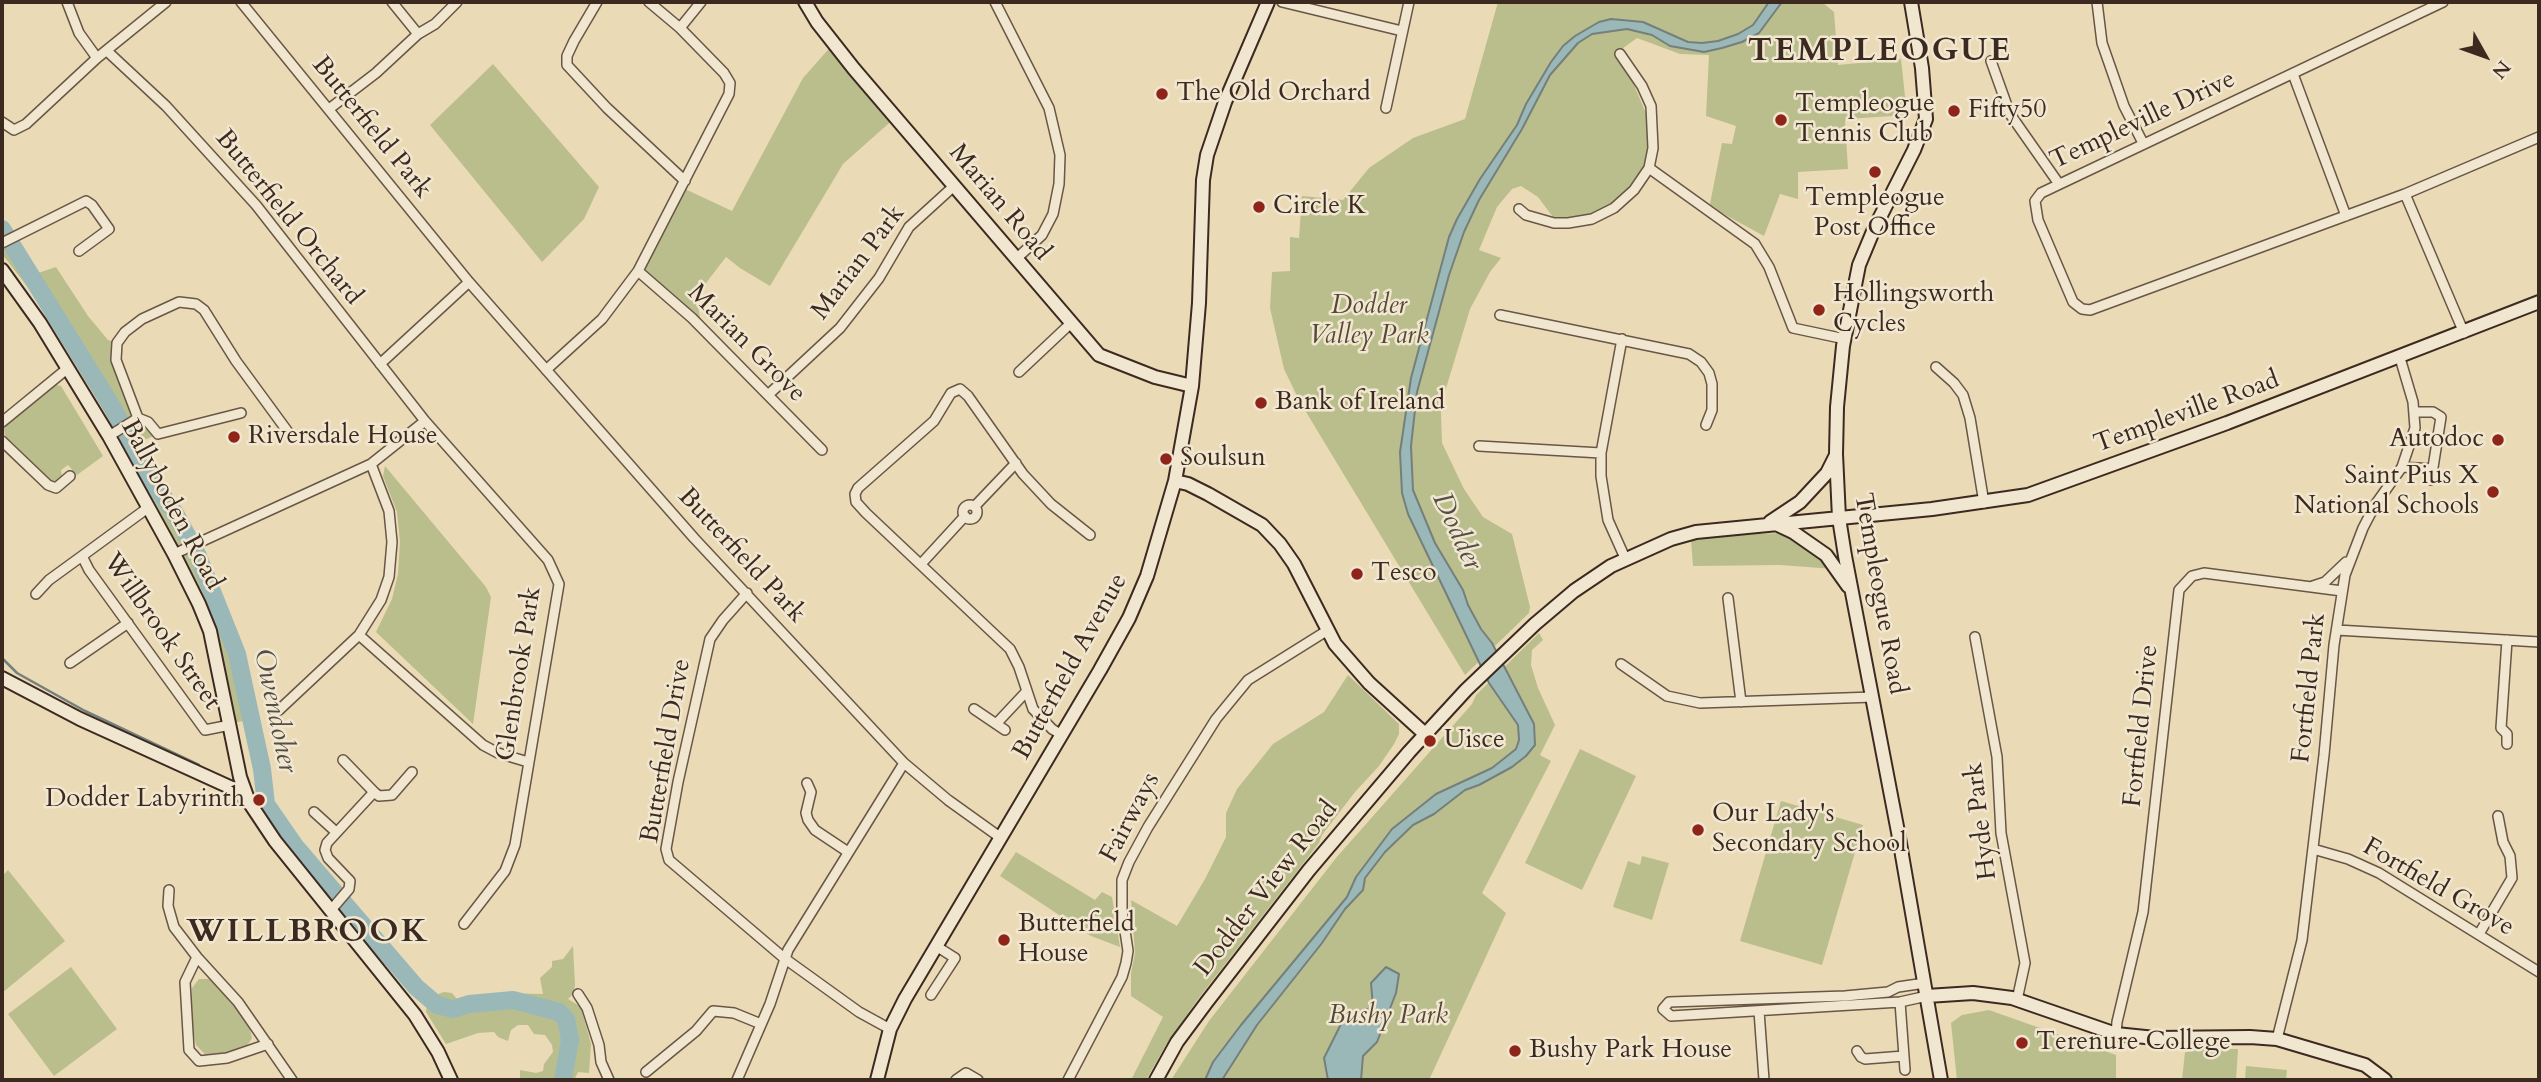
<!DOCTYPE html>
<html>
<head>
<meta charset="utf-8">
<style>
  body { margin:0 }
  #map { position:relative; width:2541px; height:1082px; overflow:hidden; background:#eadab6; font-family:Cardo,serif }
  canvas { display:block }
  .frame { position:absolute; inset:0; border:4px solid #3c2a20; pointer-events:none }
  .north { position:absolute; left:2450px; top:21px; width:70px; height:70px; -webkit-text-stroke:5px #f1e7d0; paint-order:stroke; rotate:130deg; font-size:19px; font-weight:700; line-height:28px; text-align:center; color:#3c2a20 }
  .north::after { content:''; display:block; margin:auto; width:24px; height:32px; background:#3c2a20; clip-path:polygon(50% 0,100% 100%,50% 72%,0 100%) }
</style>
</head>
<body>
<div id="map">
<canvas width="2541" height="1082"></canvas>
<div class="frame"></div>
<div class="north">N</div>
</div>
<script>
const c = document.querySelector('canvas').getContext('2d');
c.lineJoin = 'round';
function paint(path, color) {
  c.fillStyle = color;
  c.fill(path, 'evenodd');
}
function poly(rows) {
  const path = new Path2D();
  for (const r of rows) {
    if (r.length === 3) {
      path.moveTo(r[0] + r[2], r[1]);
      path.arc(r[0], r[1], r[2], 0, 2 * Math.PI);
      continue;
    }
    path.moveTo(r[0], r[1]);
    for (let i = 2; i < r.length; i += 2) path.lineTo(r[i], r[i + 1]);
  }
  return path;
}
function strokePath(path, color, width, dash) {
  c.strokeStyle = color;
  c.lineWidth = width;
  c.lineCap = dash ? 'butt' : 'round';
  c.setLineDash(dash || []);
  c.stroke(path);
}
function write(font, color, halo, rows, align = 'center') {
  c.font = font + ' Cardo,serif';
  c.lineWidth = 5;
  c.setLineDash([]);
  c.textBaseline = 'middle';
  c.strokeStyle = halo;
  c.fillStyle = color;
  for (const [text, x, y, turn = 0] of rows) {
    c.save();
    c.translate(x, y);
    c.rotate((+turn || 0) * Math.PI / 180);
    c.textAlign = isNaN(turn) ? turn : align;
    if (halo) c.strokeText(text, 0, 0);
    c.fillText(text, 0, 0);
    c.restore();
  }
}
paint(poly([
  [1498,2,1823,3,1834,12,1838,65,1901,59,1907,115,1847,119,1845,121,1848,169,1798,172,1798,199,1780,194,1764,236,1722,213,1710,204,1722,143,1732,144,1736,126,1706,116,1709,55,1680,54,1637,38,1615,54,1628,71,1648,118,1650,144,1645,165,1630,188,1614,203,1592,215,1567,219,1553,217,1538,197,1521,186,1512,189,1497,207,1479,250,1501,258,1490,272,1470,309,1444,395,1441,413,1442,443,1464,489,1483,517,1512,534,1530,607,1529,613,1465,675,1300,402,1284,369,1270,308,1272,272,1290,271,1290,237,1299,238,1302,196,1343,200,1369,168,1413,138,1465,119],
  [834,43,896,117,843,164,770,286,740,268,726,257,696,296,702,328,644,271,648,260,685,189,732,211,803,78],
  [493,64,599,187,584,219,542,262,430,125],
  [2,229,8,239,15,235,38,273,56,267,88,316,108,340,115,342,135,408,158,434,142,441,214,592,237,654,252,720,230,723,218,667,176,554,180,549,114,428,33,294,2,254],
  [57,385,61,386,103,456,77,475,68,465,61,470,62,477,57,481,52,482,5,436,4,429,8,421,49,388],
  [385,466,486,587,491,597,473,724,376,632,392,599,398,574,400,542,397,512,383,476],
  [1787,533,1797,538,1834,569,1780,565,1693,566,1691,540,1714,535],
  [1539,633,1543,640,1532,650,1531,665,1538,688,1555,725,1540,755,1551,761,1482,893,1506,913,1429,1080,1171,1080,1209,1021,1336,858,1472,704,1476,695],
  [1348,675,1399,724,1399,734,1394,744,1379,766,1355,792,1322,835,1319,843,1198,999,1166,1045,1146,1080,1131,1080,1163,1017,1131,996,1131,973,1135,953,1131,900,1177,926,1205,879,1226,837,1226,813,1237,789,1273,744,1324,712],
  [1580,749,1636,776,1582,890,1525,863],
  [1781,801,1863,825,1822,965,1740,941],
  [1016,852,1095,900,1102,892,1112,897,1120,947,1091,936,1000,876],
  [1642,856,1669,863,1652,920,1613,907,1628,861,1640,865],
  [8,870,65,941,2,993,2,876],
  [573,946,575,985,573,994,568,999,581,1007,591,1044,589,1073,578,1072,574,1080,520,1080,520,1070,536,1073,543,1071,544,1064,553,1052,552,1045,545,1035,534,1034,528,1025,518,1025,511,1030,508,1041,498,1037,494,1032,478,1033,446,1044,426,1012,427,1003,434,1010,444,1008,437,1000,430,997,444,992,452,993,457,999,467,1003,504,993,543,994,540,978,552,967,552,961,563,959],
  [525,998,554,1004,566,1008,572,1015,578,1039,569,1069,562,1067,569,1048,565,1026,550,1014,527,1009],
  [71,967,117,1029,54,1076,8,1014],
  [199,979,210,979,230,999,249,1025,252,1038,247,1046,218,1055,206,1055,196,1045,192,1026,191,997,192,988],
  [1989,1010,2116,1055,2116,1080,1957,1080,1951,1023,1962,1015],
  [2199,1049,2238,1049,2236,1080,2182,1080,2185,1052],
  [2246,1066,2287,1070,2286,1080,2245,1080]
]), '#babe8c');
const water = poly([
  [1769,2,1782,2,1759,33,1742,42,1722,48,1704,52,1670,46,1652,35,1627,29,1592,34,1578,43,1550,75,1522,129,1479,200,1464,232,1449,275,1417,392,1411,446,1413,490,1435,543,1463,590,1468,605,1481,629,1492,643,1534,724,1535,745,1526,756,1512,767,1479,785,1465,790,1434,814,1413,825,1385,852,1365,878,1363,890,1345,909,1322,943,1257,1025,1222,1080,1205,1080,1213,1062,1241,1025,1347,897,1356,877,1392,829,1436,794,1492,768,1516,749,1519,740,1518,725,1489,683,1408,514,1402,493,1400,452,1411,378,1449,237,1457,219,1480,179,1517,125,1526,104,1551,62,1563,46,1575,36,1599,22,1611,19,1643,22,1688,42,1702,43,1718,41,1738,34,1753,25,1769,2],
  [1386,967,1399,974,1396,993,1377,1042,1363,1056,1361,1080,1328,1080,1324,1058,1344,1018,1373,1007,1371,983,1386,967]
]);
paint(water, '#9bb8b8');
strokePath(water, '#757f7b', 2);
strokePath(poly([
  [2,658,17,673,85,711,199,765]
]), '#757f7b', 2.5);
strokePath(poly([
  [2,229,111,405,150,478,176,515,198,556,237,654,262,769,266,804,295,846,416,987,437,1005,453,1009,469,1004,513,1000,559,1012,566,1019,570,1040,563,1080]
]), '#9bb8b8', 18);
const street = poly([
  [67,2,79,33,97,58],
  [241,2,469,282,694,538,904,763,948,800,1001,838],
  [392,2,418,34],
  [597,2,574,41,567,56,567,65,607,108,685,181],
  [995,2,1049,108,1060,155,1059,184,1053,214,1042,235,1016,259],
  [1282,2,1402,31],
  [2097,2,2102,43,2124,106,2143,143],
  [2443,2,2041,193,2035,201,2038,220,2073,302,2082,309,2090,310,2405,194,2539,137],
  [680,28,701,2],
  [107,51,166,106,256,205,425,421,548,560,559,584,515,845,505,871,464,924],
  [1991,61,2010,114,2059,184],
  [2293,74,2346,216],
  [1386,108,1409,2],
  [329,109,376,73,418,34,435,24,457,2],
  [2,122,14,130,26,124,97,58,166,2],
  [1649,168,1755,244,1769,267,1793,328,1845,339],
  [2405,194,2464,333],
  [1519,209,1526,215,1554,223,1568,223,1592,219,1614,208,1634,190,1649,168,1653,148,1651,106,1642,86,1620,54],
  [2,243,86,201,92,205,109,229,79,251],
  [638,271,692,318,822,450],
  [1500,315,1689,354,1701,362,1709,373,1712,384,1712,410,1706,425],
  [1622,339,1601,453,1601,476,1608,520,1625,558],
  [380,364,469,282],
  [1936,367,1954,383,1963,395,1970,418,1984,503],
  [546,370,602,319,638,271,729,94,730,83,724,73,680,28,649,2],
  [1019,372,1070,324],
  [768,395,840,328,879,278,909,227,954,186],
  [2415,412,2433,412,2441,417,2431,480],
  [138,418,148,422,158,434,241,413],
  [2,422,68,368],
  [109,436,138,418,116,360,117,343,125,332,142,319,179,302,196,304,204,310,236,361,288,432],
  [2,441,48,485,56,488,70,476],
  [1479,446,1601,453],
  [2402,467,2433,469],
  [970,512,7],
  [975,506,1016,463],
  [149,507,82,556,89,570,205,730,230,725],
  [174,554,371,464,425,421],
  [921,564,965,516],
  [2313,586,2325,582,2346,562],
  [747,593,723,620,710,639,678,782,666,849,669,860,784,958,859,1012,890,1029],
  [36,594,49,580,82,556],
  [1728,598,1741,702],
  [2337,630,2539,642],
  [359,635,483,745,498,753,528,762],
  [1975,637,1997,757,2001,833,2025,963,2017,1000],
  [70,663,128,623],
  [1621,664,1667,696,1700,703,1873,697],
  [974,709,1005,730],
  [279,710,359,635,381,600,389,577,392,542,389,511,371,464],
  [996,724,1026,692],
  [1062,735,1052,729,1033,709,1019,667,1010,649,866,513,856,502,855,494,858,488,934,421,951,393,960,389,968,396,1023,474,1051,504,1090,535],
  [2507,744,2507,734,2501,728,2507,640],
  [343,760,374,792],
  [807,783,811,792,806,813,808,820,815,830,848,852],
  [314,812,336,832],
  [2313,849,2348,859,2379,873,2539,972],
  [169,890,168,906,174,927,197,957,238,1002,292,1080],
  [331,910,349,889,350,881,328,858,325,850,327,843,374,792,379,796,392,795,412,772],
  [2479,934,2512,878,2510,856,2503,842,2498,816],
  [197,957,185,982,189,1050,199,1061,227,1058,268,1044],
  [1925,983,1898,987,1888,992,1845,996,1669,1002,1663,1009,1671,1016,1900,1002,1927,996],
  [578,994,587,1008,599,1045,601,1062,609,1080],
  [931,995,955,958,936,946],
  [1900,1002,1905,1070],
  [1759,1011,1764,1080],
  [2116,1034,2117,1022,2143,912,2179,590,2192,576,2204,573,2342,591],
  [2277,1039,2302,940,2324,755,2334,645,2345,575,2363,528,2375,505,2402,467,2415,428,2413,402,2400,358],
  [1857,1051,1861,1057,1865,1059,1904,1056],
  [646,1072,696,1031,713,1011,734,1013,761,1024],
  [737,1080,770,1004,788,950,904,763],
  [956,1080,966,1073,978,1080],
  [1068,1080,1122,977,1126,963,1128,951,1122,911,1122,880,1129,862,1148,827,1216,719,1248,680,1328,630]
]);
const secondary = poly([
  [805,2,817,22,854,69,1099,355,1155,377,1192,386],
  [1911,2,1922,68,1926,119,1914,150,1874,229,1859,265,1843,346,1837,407,1836,454,1839,518,1845,556,1898,832,1941,1080],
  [2,270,40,323,109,436,174,554,199,604,210,631,240,777,249,802,275,841,415,1015,438,1052,451,1080],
  [1175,481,1188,484,1208,494,1262,525,1280,544,1294,564,1335,644,1369,683,1425,734],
  [1770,522,1800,502,1827,473,1835,457],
  [1776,524,1793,532,1826,555,1848,586],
  [2,678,80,719,234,789,246,799],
  [1927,996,1973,993,2012,998,2116,1034,2155,1038,2250,1037,2277,1039,2365,1065,2385,1080],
  [877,1080,890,1029,905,999,1100,670,1129,618,1147,576,1175,481,1192,386,1199,303,1203,180,1207,155,1225,102,1268,2],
  [1156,1080,1177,1042,1206,1003,1309,870,1409,752,1466,690,1535,624,1574,591,1611,566,1671,539,1696,532,1932,509,2028,495,2227,423,2539,302]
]);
strokePath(street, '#685646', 12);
strokePath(secondary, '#3c2a20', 16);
strokePath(street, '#f1e7d0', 9);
strokePath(secondary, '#f1e7d0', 12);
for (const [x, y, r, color] of [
  [1162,94,7,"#8f2418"],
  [1954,111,7,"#8f2418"],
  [1781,120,7,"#8f2418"],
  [1875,172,7,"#8f2418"],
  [1259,207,7,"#8f2418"],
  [1819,310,7,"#8f2418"],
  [1261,403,7,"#8f2418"],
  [234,437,7,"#8f2418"],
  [2498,440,7,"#8f2418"],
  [1166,459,7,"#8f2418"],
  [2493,492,7,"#8f2418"],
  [1357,574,7,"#8f2418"],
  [1430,741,7,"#8f2418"],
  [259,800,7,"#8f2418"],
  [1698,830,7,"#8f2418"],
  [1004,940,7,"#8f2418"],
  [2022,1043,7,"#8f2418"],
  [1515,1051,7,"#8f2418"]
]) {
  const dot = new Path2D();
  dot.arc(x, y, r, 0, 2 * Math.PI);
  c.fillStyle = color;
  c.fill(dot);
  strokePath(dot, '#f1e7d0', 2.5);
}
write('26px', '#3c2a20', '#f1e7d0', [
  ["The Old Orchard",1176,94],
  ["Templeogue",1795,105],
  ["Tennis Club",1795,135],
  ["Fifty50",1968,111],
  ["Templeogue",1875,199,"center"],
  ["Post Office",1875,229,"center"],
  ["Circle K",1273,207],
  ["Hollingsworth",1833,295],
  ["Cycles",1833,325],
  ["Bank of Ireland",1275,403],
  ["Riversdale House",248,437],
  ["Autodoc",2484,440,"right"],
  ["Soulsun",1180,459],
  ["Saint Pius X",2479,477,"right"],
  ["National Schools",2479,507,"right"],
  ["Tesco",1371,574],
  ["Uisce",1444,741],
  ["Dodder Labyrinth",245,800,"right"],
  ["Our Lady's",1712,815],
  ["Secondary School",1712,845],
  ["Butterfield",1018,925],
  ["House",1018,955],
  ["Terenure College",2036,1043],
  ["Bushy Park House",1529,1051]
], 'left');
write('26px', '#3c2a20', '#f1e7d0', [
  ["Templeville Drive",2143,121,-25],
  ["Butterfield Park",371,128,51],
  ["Marian Road",999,203,50],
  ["Butterfield Orchard",288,218,51],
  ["Marian Park",859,263,-53],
  ["Marian Grove",746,344,45],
  ["Templeville Road",2187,413,-20],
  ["Ballyboden Road",171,505,62],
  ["Butterfield Park",741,556,47],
  ["Templeogue Road",1879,594,80],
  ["Willbrook Street",161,632,55],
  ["Butterfield Avenue",1071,667,-61],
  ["Glenbrook Park",520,674,-81],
  ["Fortfield Park",2310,688,-84],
  ["Fortfield Drive",2142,726,-84],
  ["Butterfield Drive",667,751,-80],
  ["Fairways",1131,818,-62],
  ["Hyde Park",1982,821,-97],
  ["Fortfield Grove",2438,888,30],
  ["Dodder View Road",1267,889,-52]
]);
write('italic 26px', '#554836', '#f1e7d0', [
  ["Dodder",1369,307],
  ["Valley Park",1369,337],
  ["Bushy Park",1388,1017]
]);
write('italic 28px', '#544e46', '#f1e7d0', [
  ["Dodder",1456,532,65],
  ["Owendoher",274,711,78]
]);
c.letterSpacing = '2px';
write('bold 33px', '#3c2a20', '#f1e7d0', [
  ["TEMPLEOGUE",1880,52],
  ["WILLBROOK",308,933]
]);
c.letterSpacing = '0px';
</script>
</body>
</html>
